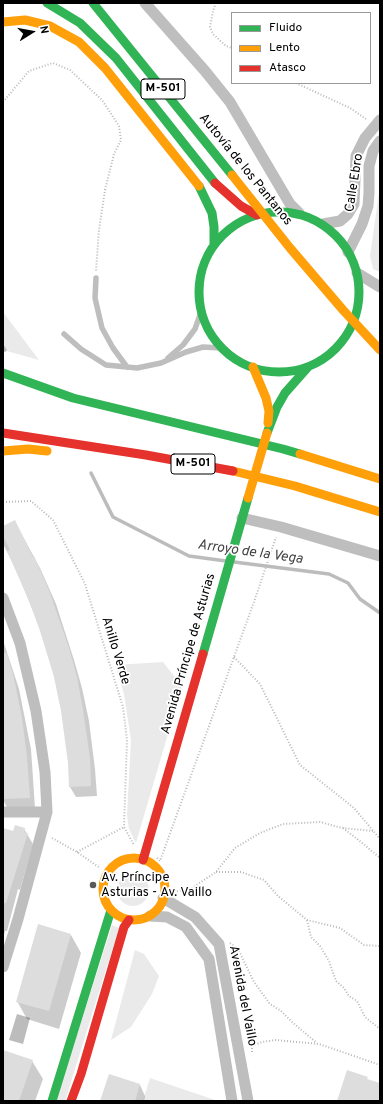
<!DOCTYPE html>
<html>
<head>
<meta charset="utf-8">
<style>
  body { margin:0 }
  #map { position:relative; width:383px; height:1104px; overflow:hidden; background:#fff; font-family:Overpass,sans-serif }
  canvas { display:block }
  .frame { position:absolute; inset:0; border:4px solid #000; pointer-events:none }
  .legend { position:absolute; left:231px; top:12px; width:140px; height:72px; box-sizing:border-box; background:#fff; border:1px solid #999; margin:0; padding:5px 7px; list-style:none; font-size:12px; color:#000 }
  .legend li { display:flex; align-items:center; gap:8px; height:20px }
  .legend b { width:20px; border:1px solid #999 }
  .north { position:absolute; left:12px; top:12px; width:40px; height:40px; -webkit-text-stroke:3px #fff; paint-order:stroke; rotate:79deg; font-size:11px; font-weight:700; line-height:16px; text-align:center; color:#000 }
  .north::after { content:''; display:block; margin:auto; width:14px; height:18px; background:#000; clip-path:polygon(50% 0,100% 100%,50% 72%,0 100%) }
</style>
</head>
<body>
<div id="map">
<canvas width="383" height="1104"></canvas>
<div class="frame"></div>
<ul class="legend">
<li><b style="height:5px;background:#30b455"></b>Fluido</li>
<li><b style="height:5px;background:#ff9f0a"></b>Lento</li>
<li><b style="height:5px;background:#e5322d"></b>Atasco</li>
</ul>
<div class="north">N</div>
</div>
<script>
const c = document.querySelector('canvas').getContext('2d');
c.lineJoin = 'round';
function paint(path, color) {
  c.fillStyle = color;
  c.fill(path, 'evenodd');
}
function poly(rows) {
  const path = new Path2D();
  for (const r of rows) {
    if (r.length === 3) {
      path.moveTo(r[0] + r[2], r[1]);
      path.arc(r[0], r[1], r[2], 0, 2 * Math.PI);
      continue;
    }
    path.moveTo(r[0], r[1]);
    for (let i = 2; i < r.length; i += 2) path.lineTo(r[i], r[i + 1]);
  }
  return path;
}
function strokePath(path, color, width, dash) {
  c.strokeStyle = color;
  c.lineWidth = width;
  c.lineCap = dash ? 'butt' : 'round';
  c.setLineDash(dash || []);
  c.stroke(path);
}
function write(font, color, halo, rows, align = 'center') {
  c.font = font + ' Overpass,sans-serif';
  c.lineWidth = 3.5;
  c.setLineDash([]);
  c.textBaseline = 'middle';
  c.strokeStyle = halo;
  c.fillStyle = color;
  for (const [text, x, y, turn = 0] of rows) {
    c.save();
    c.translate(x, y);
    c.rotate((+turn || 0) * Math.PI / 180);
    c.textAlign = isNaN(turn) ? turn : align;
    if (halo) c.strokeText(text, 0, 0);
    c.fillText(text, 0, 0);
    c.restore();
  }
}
paint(poly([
  [380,186,380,272,373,269,370,256],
  [3,312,39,360,3,350],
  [163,662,182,686,136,843,129,829,127,815,131,740,124,694,115,665],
  [133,890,16],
  [112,925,119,928,65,1101,56,1101],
  [135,950,144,954,159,976,152,994,131,1027,111,1040],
  [150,1078,218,1101,143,1101]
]), '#eaeaea');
paint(poly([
  [17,1014,30,1018,23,1044,9,1040]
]), '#bcbcbc');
paint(poly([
  [15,522,40,568,56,604,74,660,82,688,89,721,95,769,97,796,76,797,70,787,69,763,62,711,55,677,41,631,16,569,3,544,3,527],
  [3,640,19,689,31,749,35,808,8,809,3,800],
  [3,829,14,832,24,829,33,844,20,890,18,889,7,931,5,931,3,939],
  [71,935,81,953,59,1029,27,1019,17,1001],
  [3,1051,32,1061,43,1079,35,1101,3,1101],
  [140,1085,145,1096,144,1101,101,1101]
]), '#0003');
strokePath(poly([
  [3,347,5,350],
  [91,473,113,517,189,556,226,561],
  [234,562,329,574,348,583,360,599,380,613]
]), '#bcbcbc', 3.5);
paint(poly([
  [15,520,33,557,34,556,50,593,69,648,77,677,83,710,90,758,91,786,69,787,68,763,61,711,54,677,40,631,30,603,7,551,10,550,3,536,3,526],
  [3,653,7,653,14,678,22,718,27,757,30,798,3,799],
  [15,825,25,828,24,832,28,833,6,903,3,903,3,828,13,831],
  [38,924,71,934,49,1011,16,1002],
  [3,1050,33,1060,19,1101,3,1101],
  [347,1070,368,1077,367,1079,380,1083,380,1101,337,1101],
  [109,1074,140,1084,135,1101,100,1101]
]), '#ddd');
strokePath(poly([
  [216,3,213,11,210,27,213,34,226,46,232,48],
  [296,83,350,108,366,119],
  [3,102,29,71,53,63,70,70,102,100,119,126,121,140,114,154,105,190,99,230,96,271],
  [3,502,31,501,53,520,85,584,123,707,127,740,124,827,134,845],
  [234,657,260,684,300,765,354,808,380,839],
  [343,828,361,842,380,858],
  [52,838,77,852,100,868],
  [77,852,124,827],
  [157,858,160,861,255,599,276,537],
  [216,872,241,872,264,880,278,896,307,920,340,928,364,945,380,946],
  [93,885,94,885],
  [174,892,192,888,216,872,235,848,260,833,283,824,320,822,342,828,373,831],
  [307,920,311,937,320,946,329,961,336,981,344,988,349,996,357,1001,365,1017,380,1029],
  [230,943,238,949,254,982,270,1004,281,1011,293,1023,317,1043],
  [252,1052,252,1046,262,1042,275,1040,319,1044,380,1065]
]), '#b8b8b8', 2, [1, 2]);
strokePath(poly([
  [96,278,95,298,102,328,113,348,127,367],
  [64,334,81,349,106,365,127,367,137,368,161,363,186,352,203,347,221,348],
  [168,358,183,345,195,329,201,312]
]), '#bebebe', 5.5);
strokePath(poly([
  [145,3,205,71,230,102,290,204,299,213],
  [323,224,340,221,348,214,354,204,356,156,365,138,380,120],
  [348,252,362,224,368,206,369,193,369,166,373,151,380,141],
  [357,273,380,287],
  [242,518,281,527,380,556],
  [3,598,20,643,36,711,45,772,47,812,18,919,3,967],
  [3,812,47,812],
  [163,898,195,917,219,944,248,1101],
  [150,916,167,917,186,927,209,959,232,1101]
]), '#bebebe', 11);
strokePath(poly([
  [47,3,80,23,116,58,215,183],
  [93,3,232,175],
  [199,186,212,213,214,227,214,244],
  [279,292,80],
  [3,373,73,398,283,449,300,454],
  [267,433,277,407,285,393,308,367],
  [203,654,248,498],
  [52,1101,111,910]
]), '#30b455', 9);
strokePath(poly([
  [3,22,25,20,50,26,79,42,105,68,199,186],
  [253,367,266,398,269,411,268,423],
  [3,451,28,449,47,451],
  [300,454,380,479],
  [233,471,295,486,380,512],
  [134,889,31]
]), '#ff9f0a', 9);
strokePath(poly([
  [215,183,241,206,257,215],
  [3,433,146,455,233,471],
  [143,860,203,654],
  [71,1101,81,1074,124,927,129,920]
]), '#e5322d', 9);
strokePath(poly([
  [232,175,290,248,343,310,380,350],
  [248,498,267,433]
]), '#ff9f0a', 9);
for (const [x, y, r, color] of [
  [93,885,4,"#595959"]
]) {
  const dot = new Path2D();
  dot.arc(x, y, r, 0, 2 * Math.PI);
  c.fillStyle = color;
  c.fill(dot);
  strokePath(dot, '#fff', 1.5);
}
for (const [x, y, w] of [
  [163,89,44],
  [193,464,44]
]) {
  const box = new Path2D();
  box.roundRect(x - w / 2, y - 10, w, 20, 3);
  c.fillStyle = '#fff';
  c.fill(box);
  strokePath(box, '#000', 1);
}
write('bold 12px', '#000', null, [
  ["M-501",163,89],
  ["M-501",193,464]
]);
write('13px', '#000', '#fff', [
  ["Autovía de los Pantanos",245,170,51],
  ["Calle Ebro",355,183,-81],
  ["Anillo Verde",115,651,73],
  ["Avenida Príncipe de Asturias",189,654,-74],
  ["Avenida del Vaillo",242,996,79]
]);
write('13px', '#000', '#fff', [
  ["Av. Príncipe",101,878],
  ["Asturias - Av. Vaillo",101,893]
], 'left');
write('italic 14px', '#414141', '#fff', [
  ["Arroyo de la Vega",250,553,8]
]);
</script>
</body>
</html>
